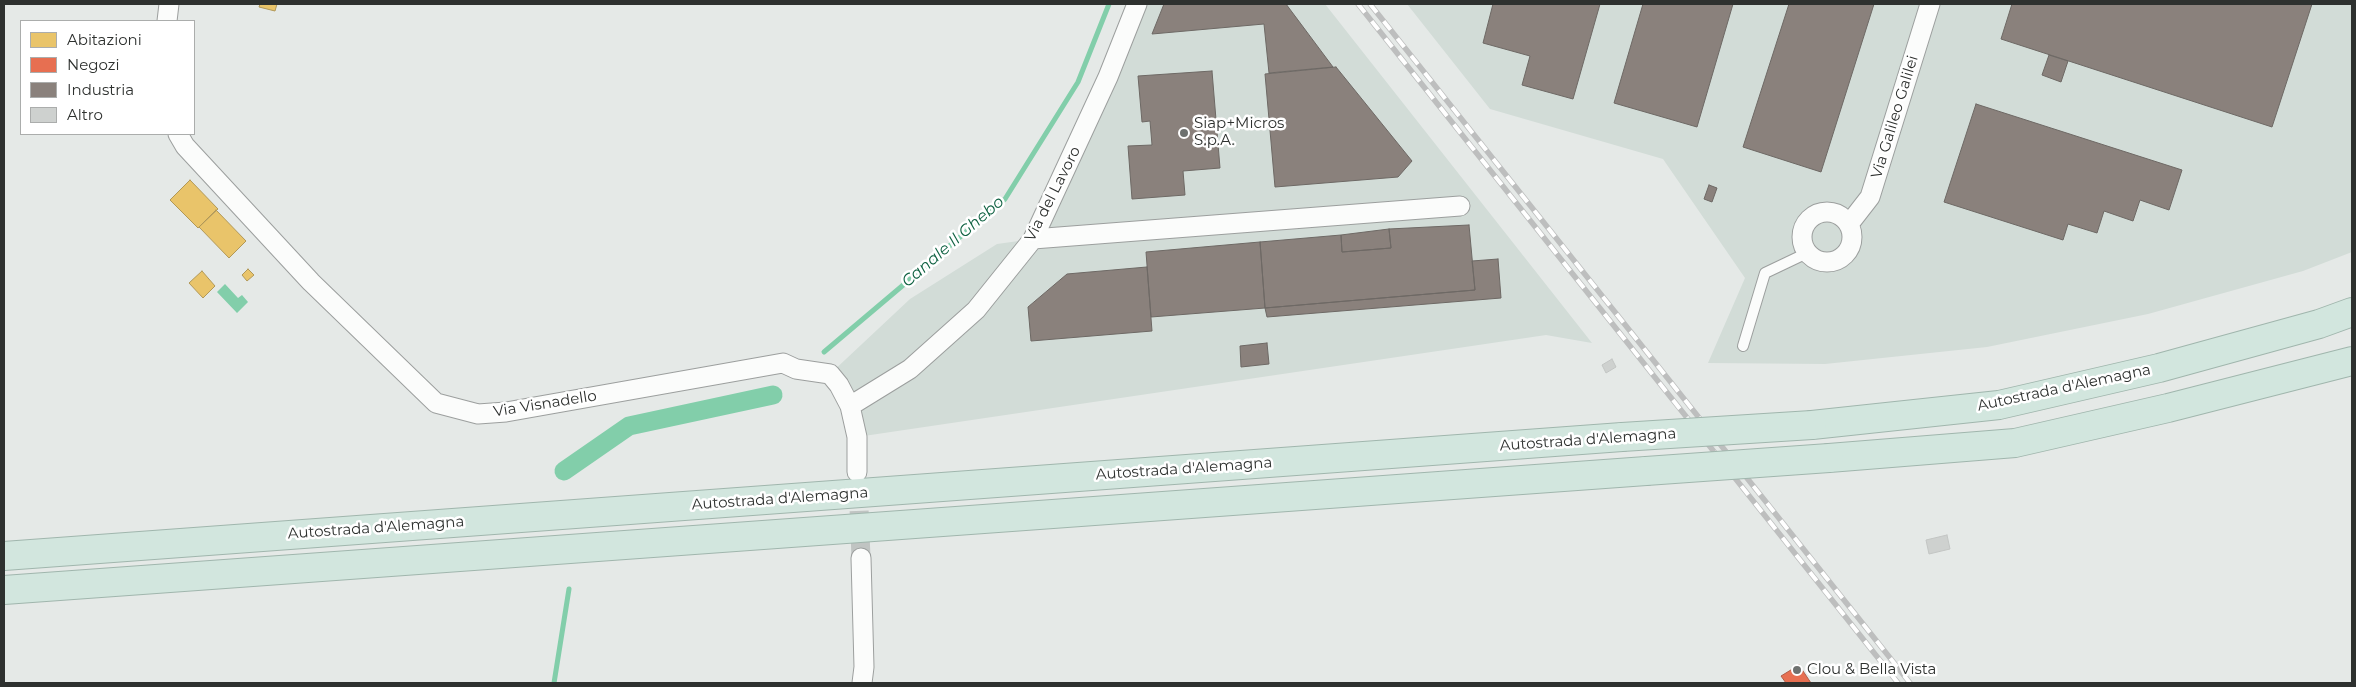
<!DOCTYPE html>
<html>
<head>
<meta charset="utf-8">
<style>
  body { margin:0 }
  #map { position:relative; width:2356px; height:687px; overflow:hidden; background:#e5e9e7; font-family:Montserrat,sans-serif }
  canvas { display:block }
  .frame { position:absolute; inset:0; border:5px solid #2e312f; pointer-events:none }
  .legend { position:absolute; left:20px; top:20px; width:175px; height:115px; box-sizing:border-box; background:#fff; border:1px solid #abadac; margin:0; padding:6px 9px; list-style:none; font-size:15px; color:#2e312f }
  .legend li { display:flex; align-items:center; gap:10px; height:25px }
  .legend b { width:25px; border:1px solid #abadac }
</style>
</head>
<body>
<div id="map">
<canvas width="2356" height="687"></canvas>
<div class="frame"></div>
<ul class="legend">
<li><b style="height:14px;background:#e9c46a"></b>Abitazioni</li>
<li><b style="height:14px;background:#e76f51"></b>Negozi</li>
<li><b style="height:14px;background:#8a817c"></b>Industria</li>
<li><b style="height:14px;background:#ced1cf"></b>Altro</li>
</ul>
</div>
<script>
const c = document.querySelector('canvas').getContext('2d');
c.lineJoin = 'round';
function paint(path, color) {
  c.fillStyle = color;
  c.fill(path, 'evenodd');
}
function poly(rows) {
  const path = new Path2D();
  for (const r of rows) {
    if (r.length === 3) {
      path.moveTo(r[0] + r[2], r[1]);
      path.arc(r[0], r[1], r[2], 0, 2 * Math.PI);
      continue;
    }
    path.moveTo(r[0], r[1]);
    for (let i = 2; i < r.length; i += 2) path.lineTo(r[i], r[i + 1]);
  }
  return path;
}
function strokePath(path, color, width, dash) {
  c.strokeStyle = color;
  c.lineWidth = width;
  c.lineCap = dash ? 'butt' : 'round';
  c.setLineDash(dash || []);
  c.stroke(path);
}
function write(font, color, halo, rows, align = 'center') {
  c.font = font + ' Montserrat,sans-serif';
  c.lineWidth = 5;
  c.setLineDash([]);
  c.textBaseline = 'middle';
  c.strokeStyle = halo;
  c.fillStyle = color;
  for (const [text, x, y, turn = 0] of rows) {
    c.save();
    c.translate(x, y);
    c.rotate((+turn || 0) * Math.PI / 180);
    c.textAlign = isNaN(turn) ? turn : align;
    if (halo) c.strokeText(text, 0, 0);
    c.fillText(text, 0, 0);
    c.restore();
  }
}
paint(poly([
  [1137,4,1325,4,1592,343,1546,335,857,437,830,374,910,299,997,244,1033,239],
  [1407,4,2352,4,2352,252,2303,271,2148,314,1987,347,1825,364,1708,363,1745,278,1663,159,1490,109]
]), '#d2dcd7');
paint(poly([
  [225,284,238,298,242,295,248,302,237,313,217,292]
]), '#82ceaa');
const homes = poly([
  [260,4,277,4,275,11,259,7,260,4],
  [190,180,218,209,198,228,170,200,190,180],
  [216,210,246,241,229,258,199,227,216,210],
  [248,269,254,275,247,281,242,275,248,269],
  [202,271,215,286,203,298,189,283,202,271]
]);
paint(homes, '#e9c46a');
strokePath(homes, '#b19858', 1);
const shops = poly([
  [1799,665,1811,683,1786,683,1781,676,1799,665]
]);
paint(shops, '#e76f51');
strokePath(shops, '#b05c47', 1);
const industry = poly([
  [1164,4,1286,4,1333,67,1269,73,1264,24,1152,34,1164,4],
  [1493,4,1600,4,1573,99,1522,85,1530,56,1483,43,1493,4],
  [1643,4,1733,4,1697,127,1614,103,1643,4],
  [1789,4,1874,4,1821,172,1743,147,1789,4],
  [2012,4,2312,4,2272,127,2001,39,2012,4],
  [2049,55,2068,61,2061,82,2042,75,2049,55],
  [1336,67,1412,161,1398,177,1275,187,1265,74,1336,67],
  [1212,71,1220,168,1183,171,1185,195,1132,199,1128,146,1152,145,1150,121,1142,122,1138,76,1212,71],
  [1976,104,2182,170,2169,210,2140,200,2133,221,2104,211,2097,233,2068,224,2063,240,1944,202,1976,104],
  [1709,185,1717,188,1712,202,1704,199,1709,185],
  [1469,225,1475,290,1265,308,1260,242,1341,235,1342,252,1391,248,1389,229,1469,225],
  [1389,229,1391,248,1342,252,1341,235,1389,229],
  [1260,242,1265,308,1151,317,1146,252,1260,242],
  [1498,259,1501,298,1267,317,1265,308,1475,290,1472,261,1498,259],
  [1147,267,1152,331,1031,341,1028,307,1067,274,1147,267],
  [1267,343,1269,364,1241,367,1240,346,1267,343]
]);
paint(industry, '#8a817c');
strokePath(industry, '#6e6965', 1);
strokePath(poly([
  [824,352,1005,199,1078,82,1109,4],
  [554,683,569,589]
]), '#82ceaa', 5);
strokePath(poly([
  [564,471,629,426,773,395]
]), '#82ceaa', 19);
const building = poly([
  [1612,359,1616,367,1606,373,1602,365,1612,359],
  [1947,535,1950,549,1929,554,1926,540,1947,535]
]);
paint(building, '#ced1cf');
strokePath(building, '#c2c5c3', 1);
strokePath(poly([
  [858,483,861,558]
]), '#c0c4c2', 19, [19, 9]);
const lane = poly([
  [1743,346,1765,273,1807,253]
]);
const street = poly([
  [167,21,169,4],
  [178,134,185,146,311,282,436,403,478,414,506,412,783,363,796,369,830,374,839,385,850,406,857,437,857,472],
  [1827,237,25],
  [1849,224,1870,197,1930,4],
  [1033,239,1460,206],
  [850,406,910,369,976,310,1033,239,1108,77,1137,4],
  [861,558,864,667,862,683]
]);
const highway = poly([
  [1812,425,1999,405,2159,368,2319,324,2352,312],
  [1829,458,2015,443,2168,408,2352,361],
  [4,556,1622,437],
  [4,590,1646,471]
]);
strokePath(lane, '#9c9f9e', 12);
strokePath(street, '#9c9f9e', 21);
strokePath(highway, '#a0b6ad', 30);
strokePath(lane, '#fbfcfb', 10);
strokePath(street, '#fbfcfb', 19);
strokePath(highway, '#d2e6de', 28);
const rail = poly([
  [1358,4,1898,683],
  [1370,4,1910,683]
]);
strokePath(rail, '#bdbebe', 5.5);
strokePath(rail, '#fff', 4, [11]);
const highwayBridge = poly([
  [1622,437,1812,425],
  [1646,471,1829,458]
]);
strokePath(highwayBridge, '#a0b6ad', 30, []);
strokePath(highwayBridge, '#d2e6de', 28);
for (const [x, y, r, color] of [
  [1184,133,5,"#6e716f"],
  [1797,670,5,"#6e716f"]
]) {
  const dot = new Path2D();
  dot.arc(x, y, r, 0, 2 * Math.PI);
  c.fillStyle = color;
  c.fill(dot);
  strokePath(dot, '#fff', 2);
}
write('15px', '#2e312f', '#fff', [
  ["Via Galileo Galilei",1895,117,-73],
  ["Via del Lavoro",1053,194,-63],
  ["Autostrada d'Alemagna",2064,388,-12],
  ["Via Visnadello",545,404,-9],
  ["Autostrada d'Alemagna",1588,440,-4],
  ["Autostrada d'Alemagna",1184,469,-4],
  ["Autostrada d'Alemagna",780,499,-4],
  ["Autostrada d'Alemagna",376,528,-4]
]);
write('15px', '#2e312f', '#fff', [
  ["Siap+Micros",1194,124],
  ["S.p.A.",1194,141],
  ["Clou & Bella Vista",1807,670]
], 'left');
write('italic 16px', '#0e6141', '#fff', [
  ["Canale Il Ghebo",953,242,-41]
]);
</script>
</body>
</html>
